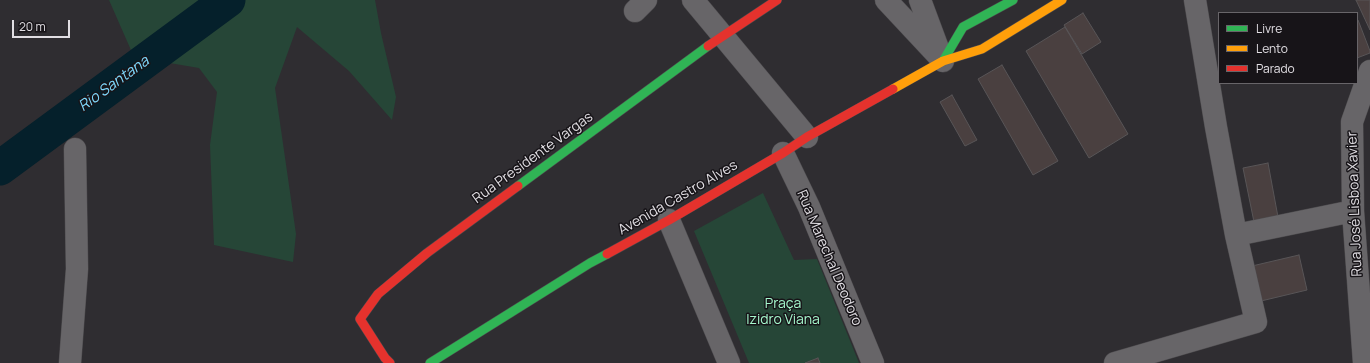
<!DOCTYPE html>
<html>
<head>
<meta charset="utf-8">
<style>
  body { margin:0 }
  #map { position:relative; width:1370px; height:363px; overflow:hidden; background:#2f2d31; font-family:Manrope,sans-serif }
  canvas { display:block }
  .legend { position:absolute; left:1218px; top:12px; width:140px; height:72px; box-sizing:border-box; background:#171418; border:1px solid #686569; margin:0; padding:5px 7px; list-style:none; font-size:12px; color:#e1dee3 }
  .legend li { display:flex; align-items:center; gap:8px; height:20px }
  .legend b { width:20px; border:1px solid #686569 }
  .scale { position:absolute; left:12px; top:20px; width:58px; height:18px; box-sizing:border-box; border:2px solid #e1dee3; border-top:0; padding-left:5px; font-size:12px; line-height:14px; white-space:nowrap; color:#e1dee3; -webkit-text-stroke:3px #171418; paint-order:stroke }
</style>
</head>
<body>
<div id="map">
<canvas width="1370" height="363"></canvas>
<ul class="legend">
<li><b style="height:5px;background:#30b455"></b>Livre</li>
<li><b style="height:5px;background:#ff9f0a"></b>Lento</li>
<li><b style="height:5px;background:#e5322d"></b>Parado</li>
</ul>
<div class="scale">20 m</div>
</div>
<script>
const c = document.querySelector('canvas').getContext('2d');
c.lineJoin = 'round';
function paint(path, color) {
  c.fillStyle = color;
  c.fill(path, 'evenodd');
}
function poly(rows) {
  const path = new Path2D();
  for (const r of rows) {
    path.moveTo(r[0], r[1]);
    for (let i = 2; i < r.length; i += 2) path.lineTo(r[i], r[i + 1]);
  }
  return path;
}
function strokePath(path, color, width, dash) {
  c.strokeStyle = color;
  c.lineWidth = width;
  c.lineCap = dash ? 'butt' : 'round';
  c.setLineDash(dash || []);
  c.stroke(path);
}
function write(font, color, halo, rows, align = 'center') {
  c.font = font + ' Manrope,sans-serif';
  c.lineWidth = 3;
  c.setLineDash([]);
  c.textBaseline = 'middle';
  c.strokeStyle = halo;
  c.fillStyle = color;
  for (const [text, x, y, turn = 0] of rows) {
    c.save();
    c.translate(x, y);
    c.rotate((+turn || 0) * Math.PI / 180);
    c.textAlign = isNaN(turn) ? turn : align;
    if (halo) c.strokeText(text, 0, 0);
    c.fillText(text, 0, 0);
    c.restore();
  }
}
paint(poly([
  [109,0,375,0,381,33,396,97,392,120,349,71,297,27,275,88,296,234,293,262,214,245,210,145,217,92,199,68,134,57],
  [763,193,794,260,817,259,859,363,749,363,694,231]
]), '#264637');
strokePath(poly([
  [0,168,228,0]
]), '#05202b', 35);
const building = poly([
  [1356,0,1370,0,1370,30,1356,0],
  [1083,13,1101,42,1082,54,1064,25,1083,13],
  [1357,20,1358,20,1370,51,1370,53,1357,58,1357,20],
  [1065,27,1128,134,1089,158,1026,51,1065,27],
  [1002,65,1058,161,1033,175,978,79,1002,65],
  [952,95,977,140,965,146,940,102,952,95],
  [1268,163,1278,217,1254,222,1243,168,1268,163],
  [1299,255,1307,290,1261,301,1252,266,1299,255],
  [818,358,820,363,805,363,818,358]
]);
paint(building, '#4a4040');
strokePath(building, '#585557', 1);
const street = poly([
  [693,0,807,137],
  [886,0,943,61],
  [920,0,939,51],
  [635,11,646,0],
  [783,153,809,207,873,363],
  [669,220,729,363],
  [1236,235,1353,211],
  [70,363,77,269,75,149],
  [1115,363,1256,322,1236,235,1216,127,1195,0],
  [1364,363,1353,211,1352,122,1370,71]
]);
const fast = poly([
  [943,61,963,27,1013,0],
  [518,186,708,46],
  [430,363,590,263,607,254]
]);
const slow = poly([
  [893,89,943,61,982,49,1062,0]
]);
const jam = poly([
  [708,46,777,0],
  [607,254,669,220,783,153,807,137,893,89],
  [390,363,385,358,360,319,378,294,427,253,518,186]
]);
strokePath(street, '#4c4a4d', 23);
strokePath(fast, '#4c4a4d', 10);
strokePath(slow, '#4c4a4d', 10);
strokePath(jam, '#4c4a4d', 10);
strokePath(street, '#676568', 22);
strokePath(fast, '#30b455', 9);
strokePath(slow, '#ff9f0a', 9);
strokePath(jam, '#e5322d', 9);
write('14px', '#e1dee3', '#171418', [
  ["Rua Presidente Vargas",533,158,-36],
  ["Avenida Castro Alves",678,198,-30],
  ["Rua José Lisboa Xavier",1355,204,-92],
  ["Rua Marechal Deodoro",829,258,67]
]);
write('14px', '#a5f8cd', '#171418', [
  ["Praça",783,304],
  ["Izidro Viana",783,320]
]);
write('italic 15px', '#7ed8fc', '#171418', [
  ["Rio Santana",114,84,-36]
]);
</script>
</body>
</html>
